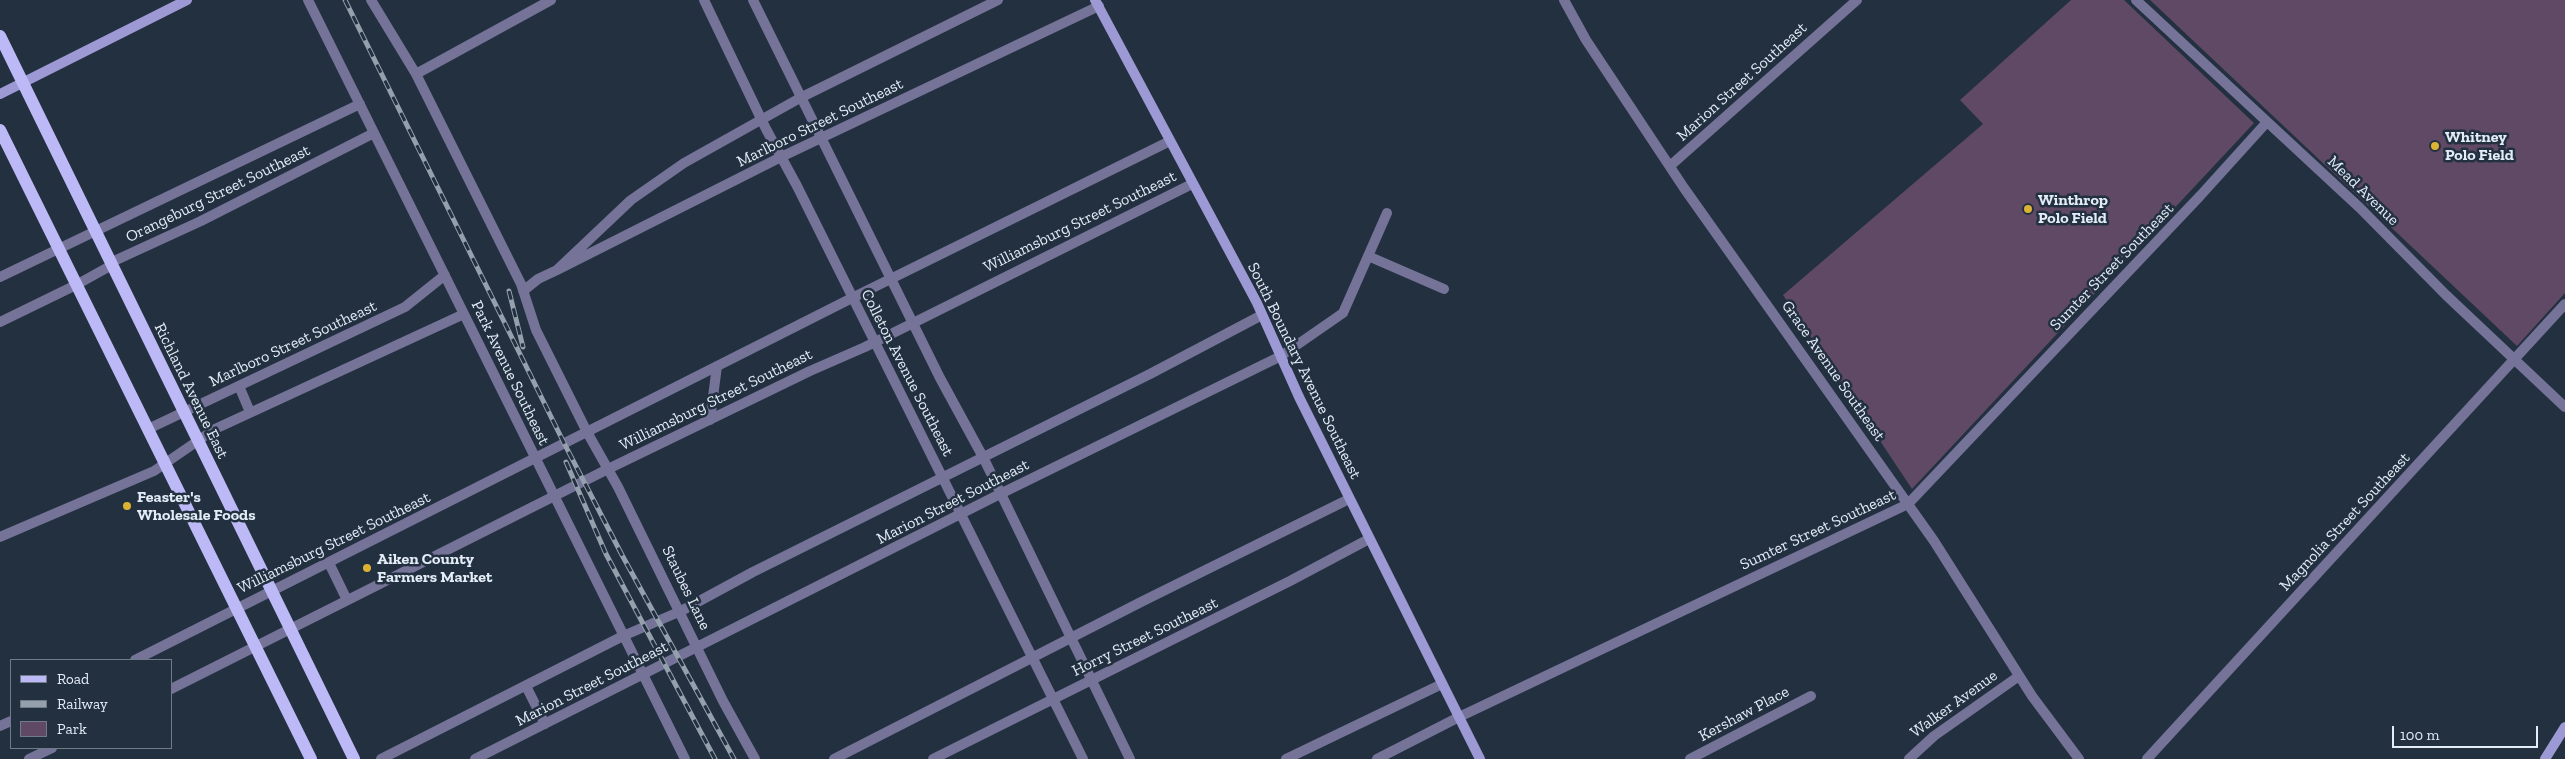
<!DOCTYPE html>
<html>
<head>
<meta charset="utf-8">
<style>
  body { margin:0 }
  #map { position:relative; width:2565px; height:759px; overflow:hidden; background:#223040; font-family:"Zilla Slab",serif }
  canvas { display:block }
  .legend { position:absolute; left:10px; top:659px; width:162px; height:90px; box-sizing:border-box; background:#223040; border:1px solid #6f7b89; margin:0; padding:6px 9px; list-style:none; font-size:15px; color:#e3ecf7 }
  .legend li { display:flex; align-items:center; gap:10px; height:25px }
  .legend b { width:25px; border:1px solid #6f7b89 }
  .scale { position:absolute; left:2392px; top:726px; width:146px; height:22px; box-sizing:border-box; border:2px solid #e3ecf7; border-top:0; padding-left:6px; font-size:15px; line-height:18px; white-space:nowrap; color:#e3ecf7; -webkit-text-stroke:4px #223040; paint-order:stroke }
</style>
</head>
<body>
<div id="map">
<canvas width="2565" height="759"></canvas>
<ul class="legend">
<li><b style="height:6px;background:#bcb9f6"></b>Road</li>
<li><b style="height:6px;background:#95a0ad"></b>Railway</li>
<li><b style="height:14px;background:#5f4965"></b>Park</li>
</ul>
<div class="scale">100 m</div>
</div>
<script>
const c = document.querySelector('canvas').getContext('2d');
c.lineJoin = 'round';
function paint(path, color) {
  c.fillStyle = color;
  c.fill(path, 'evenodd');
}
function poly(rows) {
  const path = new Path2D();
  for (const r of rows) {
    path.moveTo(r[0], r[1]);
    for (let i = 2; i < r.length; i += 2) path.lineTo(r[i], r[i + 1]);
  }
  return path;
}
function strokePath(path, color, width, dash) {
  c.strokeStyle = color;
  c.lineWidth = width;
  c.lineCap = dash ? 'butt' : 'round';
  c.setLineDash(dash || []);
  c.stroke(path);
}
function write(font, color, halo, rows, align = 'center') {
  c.font = font + ' "Zilla Slab",serif';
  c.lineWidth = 5;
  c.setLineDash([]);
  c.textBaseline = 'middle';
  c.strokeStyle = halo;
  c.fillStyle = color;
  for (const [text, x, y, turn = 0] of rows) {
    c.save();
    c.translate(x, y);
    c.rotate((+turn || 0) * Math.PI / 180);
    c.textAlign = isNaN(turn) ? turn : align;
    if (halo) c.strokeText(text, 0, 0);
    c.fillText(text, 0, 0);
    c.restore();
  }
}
paint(poly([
  [2071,0,2124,0,2254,123,1912,489,1783,295,1983,124,1960,100],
  [2150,0,2565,0,2565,293,2517,346]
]), '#5f4965');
strokePath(poly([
  [308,0,685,759],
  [371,0,416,74,521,284,536,330,587,432,618,487,723,701,755,759],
  [704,0,766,129,797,186,1083,759],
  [753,0,940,378,983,457,1130,759],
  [1564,0,1586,40,1684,188,1934,541,2032,696,2079,759],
  [2136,0,2360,208,2446,295,2565,407],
  [416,74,551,0],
  [1670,166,1857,0],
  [1368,256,1444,289],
  [557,270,781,157,1099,6],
  [0,277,360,104],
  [523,291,538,279,557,270,631,200,684,163,800,98,998,0],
  [0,322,76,285,112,265,114,261,201,221,374,133],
  [239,386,250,412],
  [710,420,717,366],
  [148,429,405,307,445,275],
  [0,537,154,471,215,429,464,314],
  [329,563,347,600],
  [135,660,852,298,1170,141],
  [526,686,545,724],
  [171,689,608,469,810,371,865,347,1192,184],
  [0,726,11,721],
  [29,759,52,748],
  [381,759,623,636,681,611,753,572,1150,374,1262,315],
  [475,759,1000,494,1281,356,1343,313,1387,213],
  [834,759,1143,601,1349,499],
  [933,759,1290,581,1369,539],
  [1286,759,1442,684],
  [1377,759,1459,717,1908,504,2200,196,2267,122],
  [1690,759,1811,696],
  [1909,759,1934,736,2019,676],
  [2147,759,2565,304]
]), '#757398', 10);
strokePath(poly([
  [1095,0,1257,303,1299,397,1480,759],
  [0,94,187,0],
  [2545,759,2565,727]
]), '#9d99d4', 10);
strokePath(poly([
  [0,36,354,759],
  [0,130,311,759]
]), '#bcb9f6', 12);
const rail = poly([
  [345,0,564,443,622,555,734,759],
  [509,291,523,347],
  [566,462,606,554,715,759]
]);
strokePath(rail, '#95a0ad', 5);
strokePath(rail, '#223040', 3, [9]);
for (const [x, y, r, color] of [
  [2435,146,5,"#dcb233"],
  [2028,209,5,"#dcb233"],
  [127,506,5,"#dcb233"],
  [367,568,5,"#dcb233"]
]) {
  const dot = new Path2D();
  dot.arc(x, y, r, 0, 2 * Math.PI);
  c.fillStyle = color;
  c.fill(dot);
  strokePath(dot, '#223040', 2);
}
write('16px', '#e3ecf7', '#223040', [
  ["Marion Street Southeast",1742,82,-42],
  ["Marlboro Street Southeast",820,123,-26],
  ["Mead Avenue",2363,191,44],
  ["Orangeburg Street Southeast",218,194,-26],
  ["Williamsburg Street Southeast",1080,222,-26],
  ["Sumter Street Southeast",2112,267,-46],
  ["Marlboro Street Southeast",293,344,-25],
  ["South Boundary Avenue Southeast",1304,371,64],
  ["Grace Avenue Southeast",1833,371,55],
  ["Park Avenue Southeast",510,373,64],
  ["Colleton Avenue Southeast",907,373,63],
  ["Richland Avenue East",191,391,64],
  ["Williamsburg Street Southeast",716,400,-26],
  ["Marion Street Southeast",953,502,-27],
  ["Magnolia Street Southeast",2345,522,-47],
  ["Sumter Street Southeast",1818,530,-25],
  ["Williamsburg Street Southeast",334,543,-26],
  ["Staubes Lane",686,588,64],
  ["Horry Street Southeast",1145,637,-26],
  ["Marion Street Southeast",592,684,-27],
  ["Walker Avenue",1954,704,-36],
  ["Kershaw Place",1744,714,-28]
]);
write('bold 16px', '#e3ecf7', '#223040', [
  ["Whitney",2445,137],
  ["Polo Field",2445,155],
  ["Winthrop",2038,200],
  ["Polo Field",2038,218],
  ["Feaster's",137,497],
  ["Wholesale Foods",137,515],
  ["Aiken County",377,559],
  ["Farmers Market",377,577]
], 'left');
</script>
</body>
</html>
